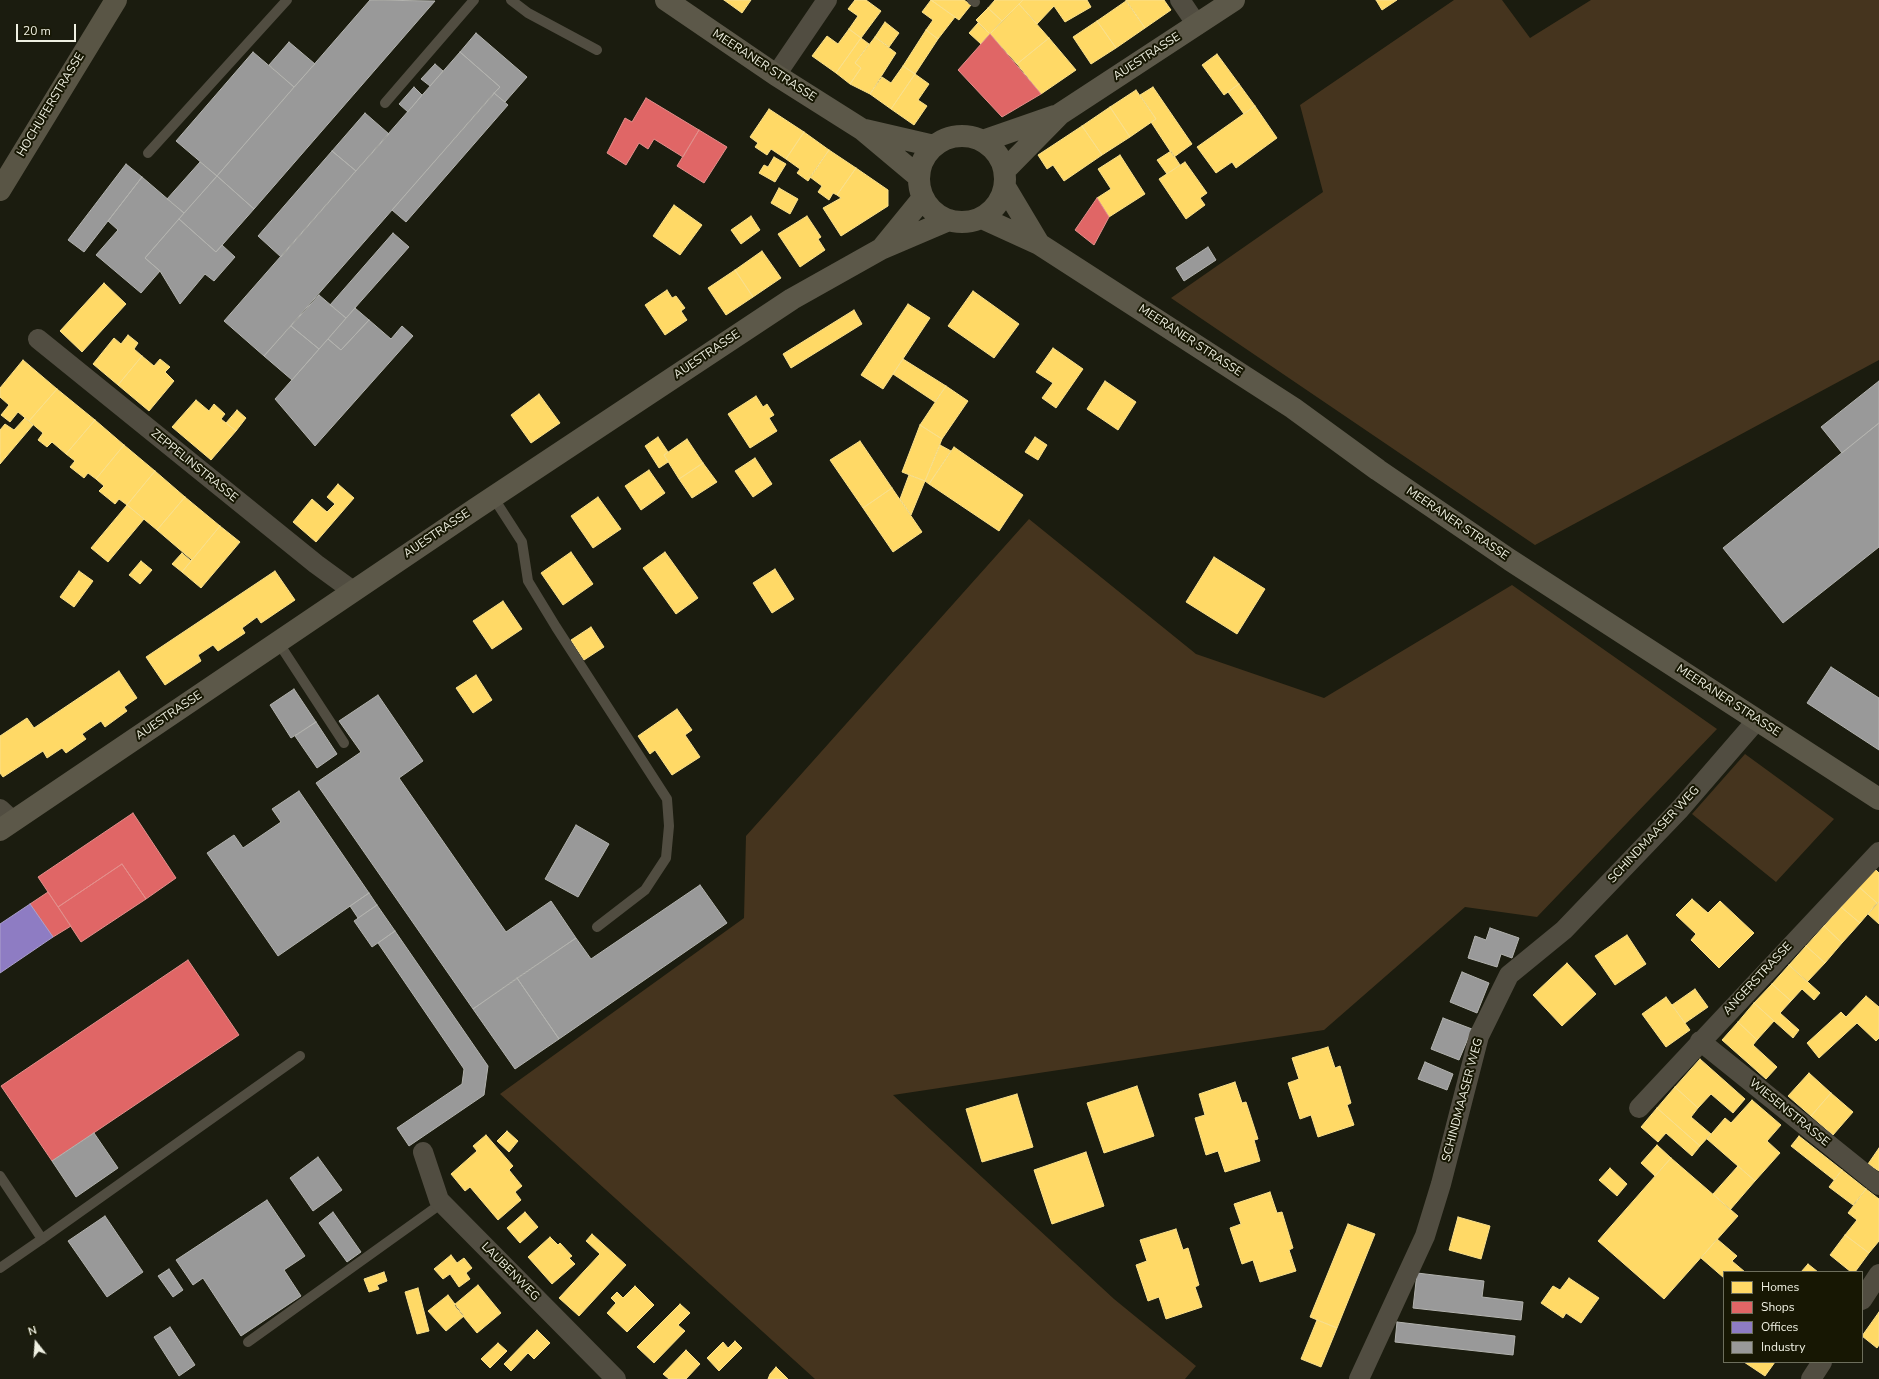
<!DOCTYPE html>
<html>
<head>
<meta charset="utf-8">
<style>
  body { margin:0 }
  #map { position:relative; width:1879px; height:1379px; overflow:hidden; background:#1b1c0f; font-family:"Nunito Sans",sans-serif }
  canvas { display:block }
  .legend { position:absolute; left:1723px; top:1271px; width:140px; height:92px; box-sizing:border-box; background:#171703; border:1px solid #6d6e5c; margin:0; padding:5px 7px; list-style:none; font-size:12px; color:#eff0e2 }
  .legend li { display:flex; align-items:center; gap:8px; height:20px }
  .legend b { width:20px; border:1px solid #6d6e5c }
  .north { position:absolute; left:16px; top:1323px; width:40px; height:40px; -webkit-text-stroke:3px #171703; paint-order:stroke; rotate:343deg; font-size:11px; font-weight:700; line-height:16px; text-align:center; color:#eff0e2 }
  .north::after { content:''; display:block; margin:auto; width:14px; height:18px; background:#eff0e2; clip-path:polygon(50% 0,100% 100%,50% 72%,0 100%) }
  .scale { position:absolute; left:16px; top:24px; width:60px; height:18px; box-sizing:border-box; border:2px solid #eff0e2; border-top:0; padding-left:5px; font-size:12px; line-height:14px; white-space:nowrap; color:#eff0e2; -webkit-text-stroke:3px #171703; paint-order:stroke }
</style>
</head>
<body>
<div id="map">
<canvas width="1879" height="1379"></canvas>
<ul class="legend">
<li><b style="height:11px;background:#ffd966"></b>Homes</li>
<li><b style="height:11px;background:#e06666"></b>Shops</li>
<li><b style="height:11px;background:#8e7cc3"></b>Offices</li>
<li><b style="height:11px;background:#999"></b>Industry</li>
</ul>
<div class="north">N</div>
<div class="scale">20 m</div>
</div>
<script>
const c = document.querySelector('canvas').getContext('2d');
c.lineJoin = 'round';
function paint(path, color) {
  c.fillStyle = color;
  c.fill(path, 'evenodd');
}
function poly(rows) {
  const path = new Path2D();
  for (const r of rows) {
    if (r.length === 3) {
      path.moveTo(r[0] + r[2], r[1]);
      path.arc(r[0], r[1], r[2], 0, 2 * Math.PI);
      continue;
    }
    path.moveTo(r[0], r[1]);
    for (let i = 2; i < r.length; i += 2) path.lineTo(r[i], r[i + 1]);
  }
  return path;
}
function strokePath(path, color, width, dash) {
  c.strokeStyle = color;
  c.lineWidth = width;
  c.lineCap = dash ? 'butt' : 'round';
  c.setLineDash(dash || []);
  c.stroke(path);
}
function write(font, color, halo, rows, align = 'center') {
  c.font = font + ' "Nunito Sans",sans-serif';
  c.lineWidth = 4;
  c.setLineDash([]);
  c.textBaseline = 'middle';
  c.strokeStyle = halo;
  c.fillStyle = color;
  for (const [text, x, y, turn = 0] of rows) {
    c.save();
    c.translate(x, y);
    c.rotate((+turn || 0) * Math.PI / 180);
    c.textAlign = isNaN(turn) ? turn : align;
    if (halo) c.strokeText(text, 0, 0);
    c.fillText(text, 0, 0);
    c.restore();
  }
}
paint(poly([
  [1454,0,1502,0,1530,38,1591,0,1879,0,1879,360,1535,545,1171,298,1323,192,1300,105],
  [1029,519,1196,654,1324,698,1512,585,1717,729,1537,917,1465,907,1324,1030,893,1095,1114,1299,1196,1366,1185,1379,815,1379,500,1094,744,918,746,836],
  [1745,754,1834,819,1776,882,1692,814]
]), '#45341e');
const homes = poly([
  [724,0,751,0,742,13,724,0],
  [855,0,866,0,881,11,861,38,849,29,858,16,848,9,855,0],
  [931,0,964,0,971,5,959,20,931,0],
  [931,0,955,17,938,39,926,30,933,20,922,12,931,0],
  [995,0,1023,0,1002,21,988,8,995,0],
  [1023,0,1087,0,1091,7,1065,22,1054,6,1037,24,1019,4,1023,0],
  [1126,0,1164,0,1171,10,1145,28,1126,0],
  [1376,0,1397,0,1382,10,1376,0],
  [1126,1,1145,28,1116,48,1097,21,1126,1],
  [1019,4,1049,38,1017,64,990,34,1019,4],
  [988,8,1002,21,990,34,976,20,988,8],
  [1097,21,1116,48,1091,64,1073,37,1097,21],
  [885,22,899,33,889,47,875,37,885,22],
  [978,23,990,34,981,44,969,33,978,23],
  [849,29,861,38,836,73,812,56,827,36,838,44,849,29],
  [926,30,938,39,915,74,903,66,926,30],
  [875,37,896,53,870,94,850,84,861,68,855,63,875,37],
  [861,38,869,44,855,63,861,68,850,84,836,73,861,38],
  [1049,38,1076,70,1041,94,1017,64,1049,38],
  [1217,54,1239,84,1224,95,1202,65,1217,54],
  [903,66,915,74,891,109,870,94,882,77,891,83,903,66],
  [915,74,929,84,918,100,927,106,914,125,891,109,915,74],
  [1239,84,1255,106,1244,114,1228,92,1239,84],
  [1153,87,1192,144,1174,157,1151,122,1156,119,1140,95,1153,87],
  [1136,90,1156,119,1130,137,1110,107,1136,90],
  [1255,106,1277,138,1236,168,1232,162,1216,173,1197,147,1255,106],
  [1110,107,1130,137,1102,155,1082,126,1110,107],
  [769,109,804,132,786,159,771,149,767,155,755,147,758,143,750,137,769,109],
  [1082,126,1102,155,1064,181,1053,165,1047,169,1038,155,1082,126],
  [804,132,829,150,808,181,797,173,800,169,786,159,804,132],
  [829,150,856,168,837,195,833,193,829,200,818,192,822,186,810,177,829,150],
  [1171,151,1180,165,1167,174,1157,160,1171,151],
  [1120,155,1145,194,1109,217,1097,198,1111,189,1098,169,1120,155],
  [774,157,786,164,775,182,759,173,764,165,768,167,774,157],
  [1185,162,1207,193,1200,198,1205,205,1186,219,1159,179,1185,162],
  [856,168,888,190,888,206,841,236,823,208,841,198,837,195,856,168],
  [779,188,798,199,790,214,771,203,779,188],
  [674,205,702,225,680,255,653,236,674,205],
  [751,216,760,230,741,244,731,230,751,216],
  [807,216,821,237,818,239,825,250,800,267,778,234,807,216],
  [762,251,781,278,753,297,735,270,762,251],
  [735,270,753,297,726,315,708,288,735,270],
  [104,283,126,304,82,352,60,331,104,283],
  [667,290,672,298,676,296,685,308,681,311,687,320,665,335,645,305,667,290],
  [973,291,1019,324,994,358,948,326,973,291],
  [908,304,930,318,883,389,861,375,908,304],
  [854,310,862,324,791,368,783,354,854,310],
  [128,335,138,343,134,349,142,356,118,385,93,364,114,338,121,344,128,335],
  [1053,348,1083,369,1056,408,1042,398,1053,383,1036,372,1053,348],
  [142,356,154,366,160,359,170,367,165,372,174,381,149,411,118,385,142,356],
  [903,359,946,386,935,402,893,374,903,359],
  [23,360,57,389,29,421,18,412,10,422,1,415,9,405,0,397,0,388,23,360],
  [1105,381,1136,402,1118,430,1087,409,1105,381],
  [946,386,968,401,942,439,920,425,946,386],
  [57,389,95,420,66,454,52,442,47,447,38,440,43,433,29,421,57,389],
  [539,394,560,423,531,443,511,415,539,394],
  [756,396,763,407,767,404,774,415,769,418,777,431,750,448,728,414,756,396],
  [196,400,209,411,214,404,225,414,221,419,236,431,211,460,172,427,196,400],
  [237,410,246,418,236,431,226,423,237,410],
  [25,418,33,425,0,464,0,430,5,424,14,430,25,418],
  [95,420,124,445,96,479,88,473,84,478,70,467,75,461,66,454,95,420],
  [920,425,942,439,925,481,902,472,920,425],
  [658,437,668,452,664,455,668,462,659,468,645,446,658,437],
  [1035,437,1047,445,1038,460,1025,452,1035,437],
  [687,439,703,463,679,479,664,455,687,439],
  [860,441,892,488,863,508,830,460,860,441],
  [124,445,155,471,127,505,119,499,115,504,99,491,104,486,96,479,124,445],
  [940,445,951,451,929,484,925,481,940,445],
  [954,447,1023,495,999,531,929,484,954,447],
  [755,458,772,484,753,497,735,471,755,458],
  [703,463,717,482,692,498,679,479,703,463],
  [649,470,665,493,641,510,625,486,649,470],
  [155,471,185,497,157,530,127,505,155,471],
  [909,475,925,481,911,515,900,499,909,475],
  [338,484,354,498,316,542,293,522,312,499,327,512,335,504,327,497,338,484],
  [892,488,922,532,893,552,863,508,892,488],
  [185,497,220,526,192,560,157,530,185,497],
  [598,497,621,529,593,548,571,516,598,497],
  [127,505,144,519,108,562,91,548,127,505],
  [220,526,240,542,201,588,182,572,220,526],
  [571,552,593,584,563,605,541,573,571,552],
  [665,552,698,598,676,614,643,568,665,552],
  [182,553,191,561,182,572,172,564,182,553],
  [1214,557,1265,589,1237,634,1186,602,1214,557],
  [141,561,152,570,140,584,129,575,141,561],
  [775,569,794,599,772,613,753,583,775,569],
  [79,571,93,581,74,607,60,597,79,571],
  [275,571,295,600,261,623,257,617,242,628,245,633,218,651,213,645,198,655,201,661,165,685,146,657,275,571],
  [503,601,522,629,492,649,473,621,503,601],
  [591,627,604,647,584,660,571,640,591,627],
  [119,671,137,698,124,707,127,711,105,727,101,721,82,734,86,739,66,753,62,748,47,758,43,751,3,777,0,773,0,736,27,718,34,728,119,671],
  [476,675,492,700,473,713,456,688,476,675],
  [677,709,692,730,685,735,700,757,672,775,655,750,650,754,638,736,677,709],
  [1875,869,1879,873,1879,902,1877,903,1859,887,1875,869],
  [1859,887,1877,903,1860,923,1841,907,1859,887],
  [1692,899,1708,913,1720,901,1754,933,1719,968,1691,940,1696,934,1676,915,1692,899],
  [1879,902,1879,924,1868,914,1879,902],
  [1841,907,1860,923,1842,943,1824,926,1841,907],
  [1824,926,1842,943,1825,963,1806,946,1824,926],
  [1627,935,1646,964,1615,985,1595,956,1627,935],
  [1806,946,1825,963,1807,982,1789,965,1806,946],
  [1567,963,1596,994,1562,1026,1533,995,1567,963],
  [1789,965,1820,993,1814,1000,1802,989,1791,1001,1772,984,1789,965],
  [1772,984,1791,1001,1780,1013,1799,1030,1793,1038,1754,1003,1772,984],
  [1695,989,1708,1007,1685,1023,1672,1005,1695,989],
  [1866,996,1879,1007,1879,1038,1876,1041,1857,1023,1819,1058,1807,1043,1841,1012,1846,1017,1866,996],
  [1666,997,1690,1030,1666,1047,1642,1014,1666,997],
  [1754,1003,1774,1021,1757,1040,1738,1022,1754,1003],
  [1738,1022,1757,1040,1753,1045,1777,1067,1766,1079,1722,1040,1738,1022],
  [1328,1047,1335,1068,1340,1066,1351,1103,1347,1105,1354,1125,1318,1137,1311,1115,1300,1119,1288,1083,1299,1079,1292,1058,1328,1047],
  [1700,1059,1745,1099,1733,1113,1711,1094,1698,1108,1675,1087,1700,1059],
  [1809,1073,1831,1093,1811,1116,1788,1096,1809,1073],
  [1235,1082,1242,1103,1246,1102,1258,1139,1254,1140,1260,1161,1225,1172,1218,1151,1206,1155,1195,1118,1205,1115,1199,1094,1235,1082],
  [1137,1086,1154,1136,1104,1153,1087,1103,1137,1086],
  [1675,1087,1698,1108,1691,1117,1711,1134,1700,1146,1657,1108,1675,1087],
  [1831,1093,1853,1112,1833,1135,1811,1116,1831,1093],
  [1017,1094,1033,1147,982,1162,966,1109,1017,1094],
  [1752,1100,1781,1125,1767,1141,1780,1153,1755,1181,1707,1139,1725,1118,1731,1123,1752,1100],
  [1657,1108,1700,1146,1692,1156,1666,1133,1658,1142,1641,1127,1657,1108],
  [507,1131,518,1141,509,1152,497,1141,507,1131],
  [486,1135,513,1166,509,1170,522,1186,515,1192,521,1200,498,1220,470,1187,465,1191,451,1174,477,1151,473,1146,486,1135],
  [1799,1136,1842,1170,1834,1180,1791,1146,1799,1136],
  [1657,1145,1671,1158,1655,1176,1641,1163,1657,1145],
  [1879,1148,1879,1171,1868,1164,1879,1148],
  [1086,1152,1104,1206,1052,1224,1034,1170,1086,1152],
  [1671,1158,1738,1216,1664,1299,1598,1241,1671,1158],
  [1738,1166,1755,1181,1730,1210,1713,1194,1738,1166],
  [1610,1168,1627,1184,1617,1196,1599,1180,1610,1168],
  [1842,1170,1866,1189,1853,1205,1829,1187,1842,1170],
  [1866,1189,1879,1199,1879,1241,1869,1253,1845,1235,1857,1220,1848,1213,1866,1189],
  [1270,1192,1277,1213,1282,1212,1293,1248,1289,1250,1296,1271,1260,1282,1253,1260,1242,1264,1230,1228,1241,1224,1234,1204,1270,1192],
  [525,1212,538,1227,520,1243,507,1228,525,1212],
  [1458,1217,1490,1226,1481,1259,1449,1250,1458,1217],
  [1348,1224,1375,1234,1337,1328,1310,1317,1348,1224],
  [1176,1229,1183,1250,1188,1248,1199,1285,1195,1287,1202,1307,1166,1319,1159,1297,1148,1301,1136,1265,1147,1261,1140,1240,1176,1229],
  [592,1234,626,1265,579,1316,559,1298,600,1254,586,1241,592,1234],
  [1845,1235,1869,1253,1855,1272,1851,1272,1830,1255,1845,1235],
  [550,1237,558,1245,560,1243,572,1256,569,1258,575,1264,552,1284,528,1257,550,1237],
  [1717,1239,1737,1256,1732,1261,1745,1272,1724,1272,1724,1278,1701,1258,1717,1239],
  [451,1255,457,1263,464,1258,472,1268,466,1273,470,1279,459,1287,450,1274,443,1279,434,1269,451,1255],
  [1808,1264,1818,1272,1801,1272,1808,1264],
  [384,1272,387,1281,377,1285,379,1289,369,1292,364,1279,384,1272],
  [1569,1278,1599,1298,1581,1323,1566,1313,1563,1318,1541,1303,1553,1286,1560,1290,1569,1278],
  [478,1285,501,1313,477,1333,454,1305,478,1285],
  [635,1286,654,1305,627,1332,607,1313,616,1303,611,1298,617,1292,623,1298,635,1286],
  [418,1288,429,1331,417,1334,405,1292,418,1288],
  [448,1295,464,1316,446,1331,428,1311,448,1295],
  [680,1304,690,1313,678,1325,685,1331,654,1363,637,1347,680,1304],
  [1879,1312,1879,1345,1877,1348,1862,1336,1879,1312],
  [1317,1320,1337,1328,1321,1367,1301,1359,1317,1320],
  [537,1330,550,1343,534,1359,528,1353,511,1371,504,1364,537,1330],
  [735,1341,742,1348,719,1371,707,1358,723,1342,728,1348,735,1341],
  [498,1343,507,1351,490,1368,481,1359,498,1343],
  [686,1350,700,1364,686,1379,669,1379,663,1374,686,1350],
  [1744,1362,1775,1362,1765,1376,1744,1362],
  [776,1367,788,1379,768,1379,770,1374,776,1367]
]);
paint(homes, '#ffd966');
strokePath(homes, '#fae08b', 1);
const shops = poly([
  [990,34,1041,94,1002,117,958,70,990,34],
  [646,98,699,130,683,157,654,139,648,149,639,143,626,165,607,153,625,118,632,122,646,98],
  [699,130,727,147,704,183,677,166,699,130],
  [1097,198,1109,217,1094,245,1075,230,1097,198],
  [133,813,176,878,146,899,122,864,58,907,38,877,133,813],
  [122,864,146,899,81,942,58,907,122,864],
  [48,892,71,926,53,937,30,904,48,892],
  [188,960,239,1035,52,1161,1,1086,188,960]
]);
paint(shops, '#e06666');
strokePath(shops, '#e48f8b', 1);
const offices = poly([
  [30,904,53,937,0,973,0,924,30,904]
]);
paint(offices, '#8e7cc3');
strokePath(offices, '#ab9fcc', 1);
const industry = poly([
  [370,0,435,1,254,209,217,176,370,0],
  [476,33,527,77,505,102,494,93,500,87,460,52,476,33],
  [289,42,315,64,294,87,269,65,289,42],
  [253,52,294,87,217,176,176,141,253,52],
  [460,52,500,87,264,356,224,321,460,52],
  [435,64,443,71,430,86,421,79,435,64],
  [414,87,422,95,408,112,399,104,414,87],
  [494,93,508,105,406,222,392,210,494,93],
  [365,113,389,134,356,171,332,151,365,113],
  [332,151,356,171,281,257,258,236,332,151],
  [200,162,217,176,184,213,167,199,200,162],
  [126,164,142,177,84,252,68,240,126,164],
  [217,176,254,209,216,252,179,219,217,176],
  [142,177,184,213,145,258,160,271,141,293,96,255,118,230,108,221,142,177],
  [179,219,216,252,222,245,235,257,214,281,205,274,180,304,160,271,145,258,179,219],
  [393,233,409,247,346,318,330,305,393,233],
  [1208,247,1216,260,1184,281,1176,268,1208,247],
  [319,295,346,318,319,349,291,326,319,295],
  [355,308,369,320,341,350,328,339,355,308],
  [369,320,391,339,402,326,413,336,315,446,275,399,328,339,341,350,369,320],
  [291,326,319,349,292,380,264,356,291,326],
  [1879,381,1879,423,1842,453,1821,427,1879,381],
  [1879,423,1879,547,1783,623,1723,548,1879,423],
  [1831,667,1879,698,1879,750,1807,703,1831,667],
  [294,689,316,722,291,738,270,705,294,689],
  [378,695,423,761,399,778,506,932,551,901,576,938,473,1009,316,783,361,752,339,721,378,695],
  [316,722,337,754,317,768,295,736,316,722],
  [299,791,369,893,278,956,207,853,234,835,243,848,281,822,272,809,299,791],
  [576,825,609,844,578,897,545,879,576,825],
  [700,885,727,923,559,1039,517,978,576,938,591,959,700,885],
  [369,893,377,905,358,918,350,906,369,893],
  [377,905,395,931,372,947,354,921,377,905],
  [1490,928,1519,938,1512,958,1501,954,1497,967,1468,958,1475,936,1486,940,1490,928],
  [395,931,488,1066,484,1095,409,1146,397,1128,462,1084,464,1069,378,943,395,931],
  [1462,972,1489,983,1477,1013,1450,1002,1462,972],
  [517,978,559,1039,515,1069,473,1009,517,978],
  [1443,1018,1472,1029,1459,1060,1431,1049,1443,1018],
  [1425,1062,1453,1074,1447,1090,1418,1079,1425,1062],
  [94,1133,118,1168,76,1197,52,1161,94,1133],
  [318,1157,342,1190,313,1211,290,1178,318,1157],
  [267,1200,305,1256,284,1270,301,1296,241,1336,203,1278,193,1285,176,1260,267,1200],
  [333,1212,361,1252,347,1262,319,1223,333,1212],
  [105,1216,143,1272,107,1297,68,1241,105,1216],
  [169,1269,183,1290,173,1297,158,1276,169,1269],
  [1417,1273,1484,1281,1482,1297,1523,1302,1521,1320,1413,1308,1417,1273],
  [1397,1322,1515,1336,1513,1355,1395,1342,1397,1322],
  [170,1327,195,1365,179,1376,154,1337,170,1327]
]);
paint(industry, '#999');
strokePath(industry, '#b3b3af', 1);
strokePath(poly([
  [511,0,528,13,597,50],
  [972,0,975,2],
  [385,103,474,0],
  [148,153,287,0],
  [493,497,522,542,528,581,556,627,667,799,669,826,666,858,645,890,597,927],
  [278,642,344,743],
  [0,1176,42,1239,300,1056],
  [0,1268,42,1239],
  [248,1342,442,1203]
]), '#514d41', 10);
strokePath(poly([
  [1180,0,1197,25],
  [776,75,827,0],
  [38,339,316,564,353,591],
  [0,809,13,821],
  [1700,1041,1879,1185],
  [1639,1108,1879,852],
  [423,1152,439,1200,616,1379],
  [1862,1300,1879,1274],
  [1359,1379,1425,1236,1441,1184,1479,1036,1509,975,1564,930,1680,809,1757,720],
  [1811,1379,1822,1362]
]), '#514d41', 20);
strokePath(poly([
  [666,0,776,75,863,130,919,177],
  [865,130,934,146],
  [962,179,43],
  [983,141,1055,116],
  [1005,170,1060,114,1234,0],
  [1005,187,1039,244],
  [982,218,1039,244,1293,408,1378,470,1510,560,1879,799],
  [883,247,923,198],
  [0,830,475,509,792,299,881,249,949,220]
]), '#5c5849', 22);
strokePath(poly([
  [0,190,116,0]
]), '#595545', 22);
write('12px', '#eff0e2', '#171703', [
  ["AUESTRASSE",1147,57,-33],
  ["MEERANER STRASSE",764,66,33],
  ["HOCHUFERSTRASSE",51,105,-59],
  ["MEERANER STRASSE",1190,341,33],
  ["AUESTRASSE",707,355,-34],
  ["ZEPPELINSTRASSE",194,466,39],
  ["MEERANER STRASSE",1457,524,34],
  ["AUESTRASSE",437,534,-34],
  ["MEERANER STRASSE",1728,701,33],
  ["AUESTRASSE",169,716,-34],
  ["SCHINDMAASER WEG",1654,835,-47],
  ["ANGERSTRASSE",1758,979,-47],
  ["SCHINDMAASER WEG",1463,1100,-75],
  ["WIESENSTRASSE",1789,1113,39],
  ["LAUBENWEG",510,1272,45]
]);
</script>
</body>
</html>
